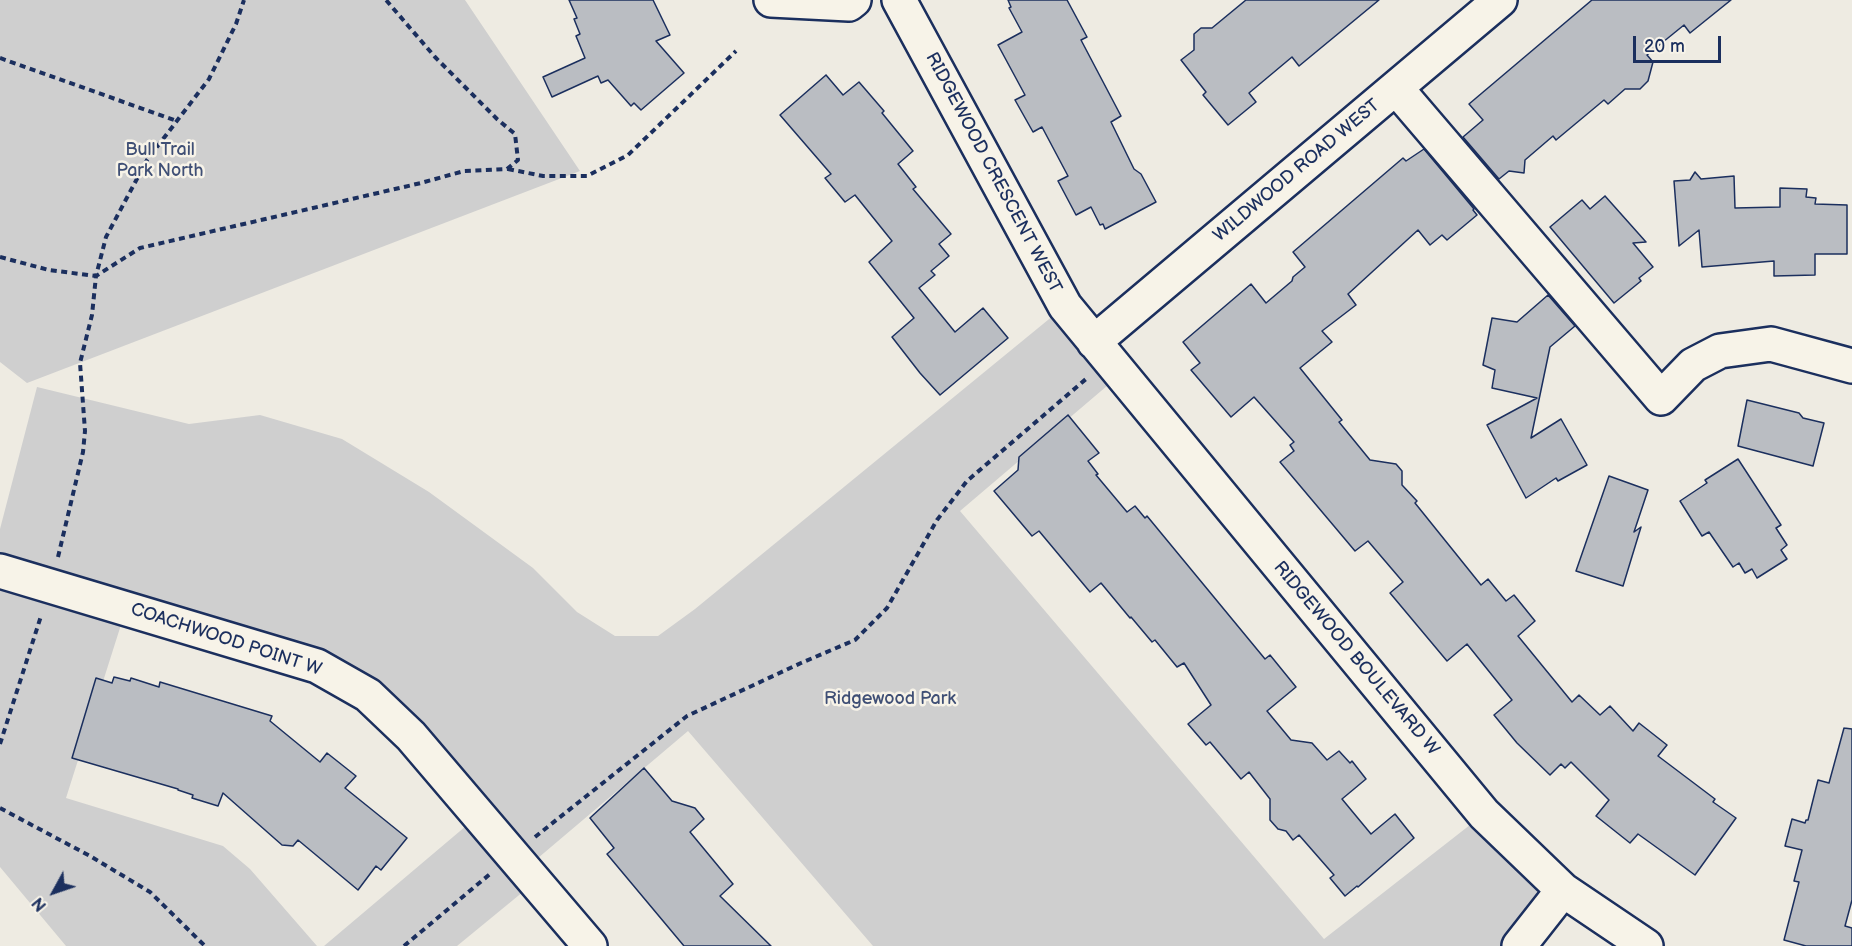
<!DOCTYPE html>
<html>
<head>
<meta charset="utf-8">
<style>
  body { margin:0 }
  #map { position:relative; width:1852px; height:946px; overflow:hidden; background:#eeebe2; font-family:"Balsamiq Sans",sans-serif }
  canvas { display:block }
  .north { position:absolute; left:24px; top:862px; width:60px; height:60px; -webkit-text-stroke:4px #f7f3e8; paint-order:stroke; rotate:230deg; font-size:16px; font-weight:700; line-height:24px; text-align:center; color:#1b2f5e }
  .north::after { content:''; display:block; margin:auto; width:21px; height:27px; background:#1b2f5e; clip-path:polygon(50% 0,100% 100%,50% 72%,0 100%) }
  .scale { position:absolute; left:1633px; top:36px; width:88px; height:27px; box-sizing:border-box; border:3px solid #1b2f5e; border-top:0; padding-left:8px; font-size:18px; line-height:21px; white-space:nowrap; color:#1b2f5e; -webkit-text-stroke:4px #f7f3e8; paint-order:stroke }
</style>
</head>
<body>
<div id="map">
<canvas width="1852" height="946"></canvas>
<div class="north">N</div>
<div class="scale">20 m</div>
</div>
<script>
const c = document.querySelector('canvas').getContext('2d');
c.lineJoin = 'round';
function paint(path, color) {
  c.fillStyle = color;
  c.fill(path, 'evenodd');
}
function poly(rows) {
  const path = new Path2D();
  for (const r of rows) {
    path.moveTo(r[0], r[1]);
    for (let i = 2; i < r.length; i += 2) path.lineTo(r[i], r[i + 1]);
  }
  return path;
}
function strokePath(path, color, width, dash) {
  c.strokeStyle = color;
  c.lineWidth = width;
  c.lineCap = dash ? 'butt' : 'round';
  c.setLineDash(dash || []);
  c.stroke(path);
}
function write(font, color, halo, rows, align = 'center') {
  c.font = font + ' "Balsamiq Sans",sans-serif';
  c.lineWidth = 5;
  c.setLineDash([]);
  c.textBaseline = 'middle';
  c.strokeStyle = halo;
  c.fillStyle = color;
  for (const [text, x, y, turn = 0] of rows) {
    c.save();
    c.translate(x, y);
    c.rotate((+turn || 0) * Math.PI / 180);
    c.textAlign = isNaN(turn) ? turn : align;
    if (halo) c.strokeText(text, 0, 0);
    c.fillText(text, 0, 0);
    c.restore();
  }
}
paint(poly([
  [0,0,465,0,580,171,27,383,0,362],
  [1065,306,1121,374,960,511,1324,939,1484,814,1563,890,1519,946,873,946,688,731,525,869,535,882,457,946,324,946,479,815,368,695,126,609,66,798,223,846,250,869,317,946,66,946,0,867,0,529,37,387,189,424,260,415,342,439,429,492,533,568,577,612,615,636,658,636,695,609]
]), '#cfcfcf');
const building = poly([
  [569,0,653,0,670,35,656,41,684,73,641,110,634,103,631,106,608,80,601,83,598,76,552,97,543,77,585,58,576,36,580,34,574,19,577,18,569,0],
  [1008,0,1067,0,1087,37,1081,40,1121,116,1111,122,1134,169,1141,174,1156,202,1105,229,1103,224,1100,225,1091,207,1076,215,1058,181,1068,176,1042,127,1033,132,1015,100,1025,95,998,45,1022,32,1009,8,1011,7,1008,0],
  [1246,0,1379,0,1299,66,1292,57,1249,93,1256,102,1228,125,1203,95,1206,92,1181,60,1194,50,1194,34,1201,28,1212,28,1246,0],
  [1592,0,1731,0,1690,33,1684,25,1647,55,1653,62,1648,81,1640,89,1625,89,1608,104,1604,100,1556,140,1553,136,1525,160,1524,173,1509,171,1499,179,1463,137,1483,120,1469,104,1592,0],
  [826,75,843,95,859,82,884,111,882,113,913,151,898,164,916,187,913,189,951,234,939,244,949,256,931,271,935,275,919,288,955,332,983,308,1008,338,940,395,920,373,892,337,914,318,869,262,892,241,855,195,845,202,825,178,831,174,780,115,826,75],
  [1424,149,1474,209,1473,210,1477,215,1447,240,1442,235,1430,245,1418,230,1348,294,1356,305,1322,331,1332,342,1300,368,1342,420,1339,422,1370,460,1396,464,1402,471,1402,485,1417,501,1415,503,1481,585,1488,579,1506,601,1514,595,1535,621,1518,636,1572,702,1579,695,1600,715,1610,706,1633,731,1639,723,1667,745,1658,756,1715,799,1713,802,1736,818,1695,875,1638,834,1630,843,1596,816,1609,800,1571,762,1565,768,1561,764,1550,775,1517,743,1494,715,1512,700,1467,644,1447,661,1390,593,1403,582,1368,541,1355,551,1280,462,1294,451,1290,445,1294,442,1254,397,1231,417,1191,370,1200,363,1183,342,1251,284,1266,303,1292,281,1293,277,1305,267,1293,252,1403,158,1406,161,1424,149],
  [1695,172,1701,179,1734,176,1735,208,1780,207,1780,188,1807,189,1806,197,1816,198,1815,204,1847,205,1847,254,1815,254,1815,275,1774,276,1774,261,1702,267,1699,230,1679,246,1674,181,1690,180,1695,172],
  [1605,196,1646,242,1633,243,1653,267,1639,278,1641,281,1614,303,1550,227,1582,200,1590,209,1605,196],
  [1548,295,1575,326,1550,347,1531,438,1561,419,1587,465,1558,481,1556,478,1526,498,1487,425,1537,398,1492,388,1495,370,1483,365,1492,318,1517,322,1548,295],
  [1747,400,1799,413,1803,418,1824,423,1813,466,1738,446,1747,400],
  [1068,415,1099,453,1088,461,1098,474,1096,475,1127,512,1135,506,1145,518,1147,516,1265,659,1270,655,1296,687,1267,711,1291,740,1312,743,1327,760,1339,751,1350,763,1352,761,1366,779,1342,799,1371,834,1395,814,1414,838,1358,887,1357,886,1345,896,1330,878,1334,875,1299,835,1293,840,1286,831,1278,829,1270,820,1270,799,1249,772,1241,779,1210,742,1206,745,1188,724,1211,705,1184,663,1177,667,1155,640,1152,642,1131,617,1130,618,1101,583,1090,592,1039,531,1032,536,994,491,1018,470,1019,457,1068,415],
  [1738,459,1781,525,1776,528,1787,545,1781,550,1787,559,1757,578,1752,569,1745,573,1739,563,1733,567,1709,532,1702,536,1680,501,1707,483,1705,480,1738,459],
  [1609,476,1648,490,1634,532,1641,527,1623,586,1576,571,1609,476],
  [114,677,130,681,131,678,159,687,160,682,272,716,270,721,320,762,327,753,356,776,345,788,407,838,381,870,376,866,358,890,298,840,293,846,282,845,223,793,218,806,192,798,193,795,178,790,178,789,72,758,96,678,112,683,114,677],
  [1844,728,1852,729,1852,900,1845,926,1852,928,1852,946,1806,946,1784,940,1799,882,1794,881,1802,850,1785,846,1792,819,1805,823,1806,820,1808,820,1818,780,1829,783,1844,728],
  [644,768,672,801,695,808,704,819,690,832,733,884,720,896,771,946,684,946,607,854,614,848,590,818,644,768]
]);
paint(building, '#babdc2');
strokePath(building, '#1b2f5e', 1.5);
const minor = poly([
  [771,0,849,4,854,0],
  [899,0,1065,306,1484,814,1563,890,1646,946],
  [1396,88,1661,398,1693,365,1720,351,1771,344,1852,366],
  [1094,342,1500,0],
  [0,571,317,666,368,695,411,736,590,946],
  [1519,946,1563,890]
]);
strokePath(minor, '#1b2f5e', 38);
strokePath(poly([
  [0,58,177,121],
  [508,169,543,176,587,176,628,155,736,51],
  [0,257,49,270,96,276,106,237,147,160,209,79,236,24,244,0],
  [58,557,83,452,85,431,80,363,92,315,96,276,140,248,421,183,464,171,507,169,518,160,515,134,497,119,435,57,386,0],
  [0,744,41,616],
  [0,808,90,856,150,892,205,946],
  [535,837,687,716,801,663,855,640,887,608,937,520,967,481,1086,379],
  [404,946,490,874]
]), '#1b2f5e', 4, [6, 4.5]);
strokePath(minor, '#f7f3e8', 33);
write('18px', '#3f4f75', '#f7f3e8', [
  ["Bull Trail",160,150],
  ["Park North",160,171],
  ["Ridgewood Park",890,699]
]);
write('18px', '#1b2f5e', '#f7f3e8', [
  ["WILDWOOD ROAD WEST",1297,171,-40],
  ["RIDGEWOOD CRESCENT WEST",993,173,62],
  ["COACHWOOD POINT W",226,640,18],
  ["RIDGEWOOD BOULEVARD W",1356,659,50]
]);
</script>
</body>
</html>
